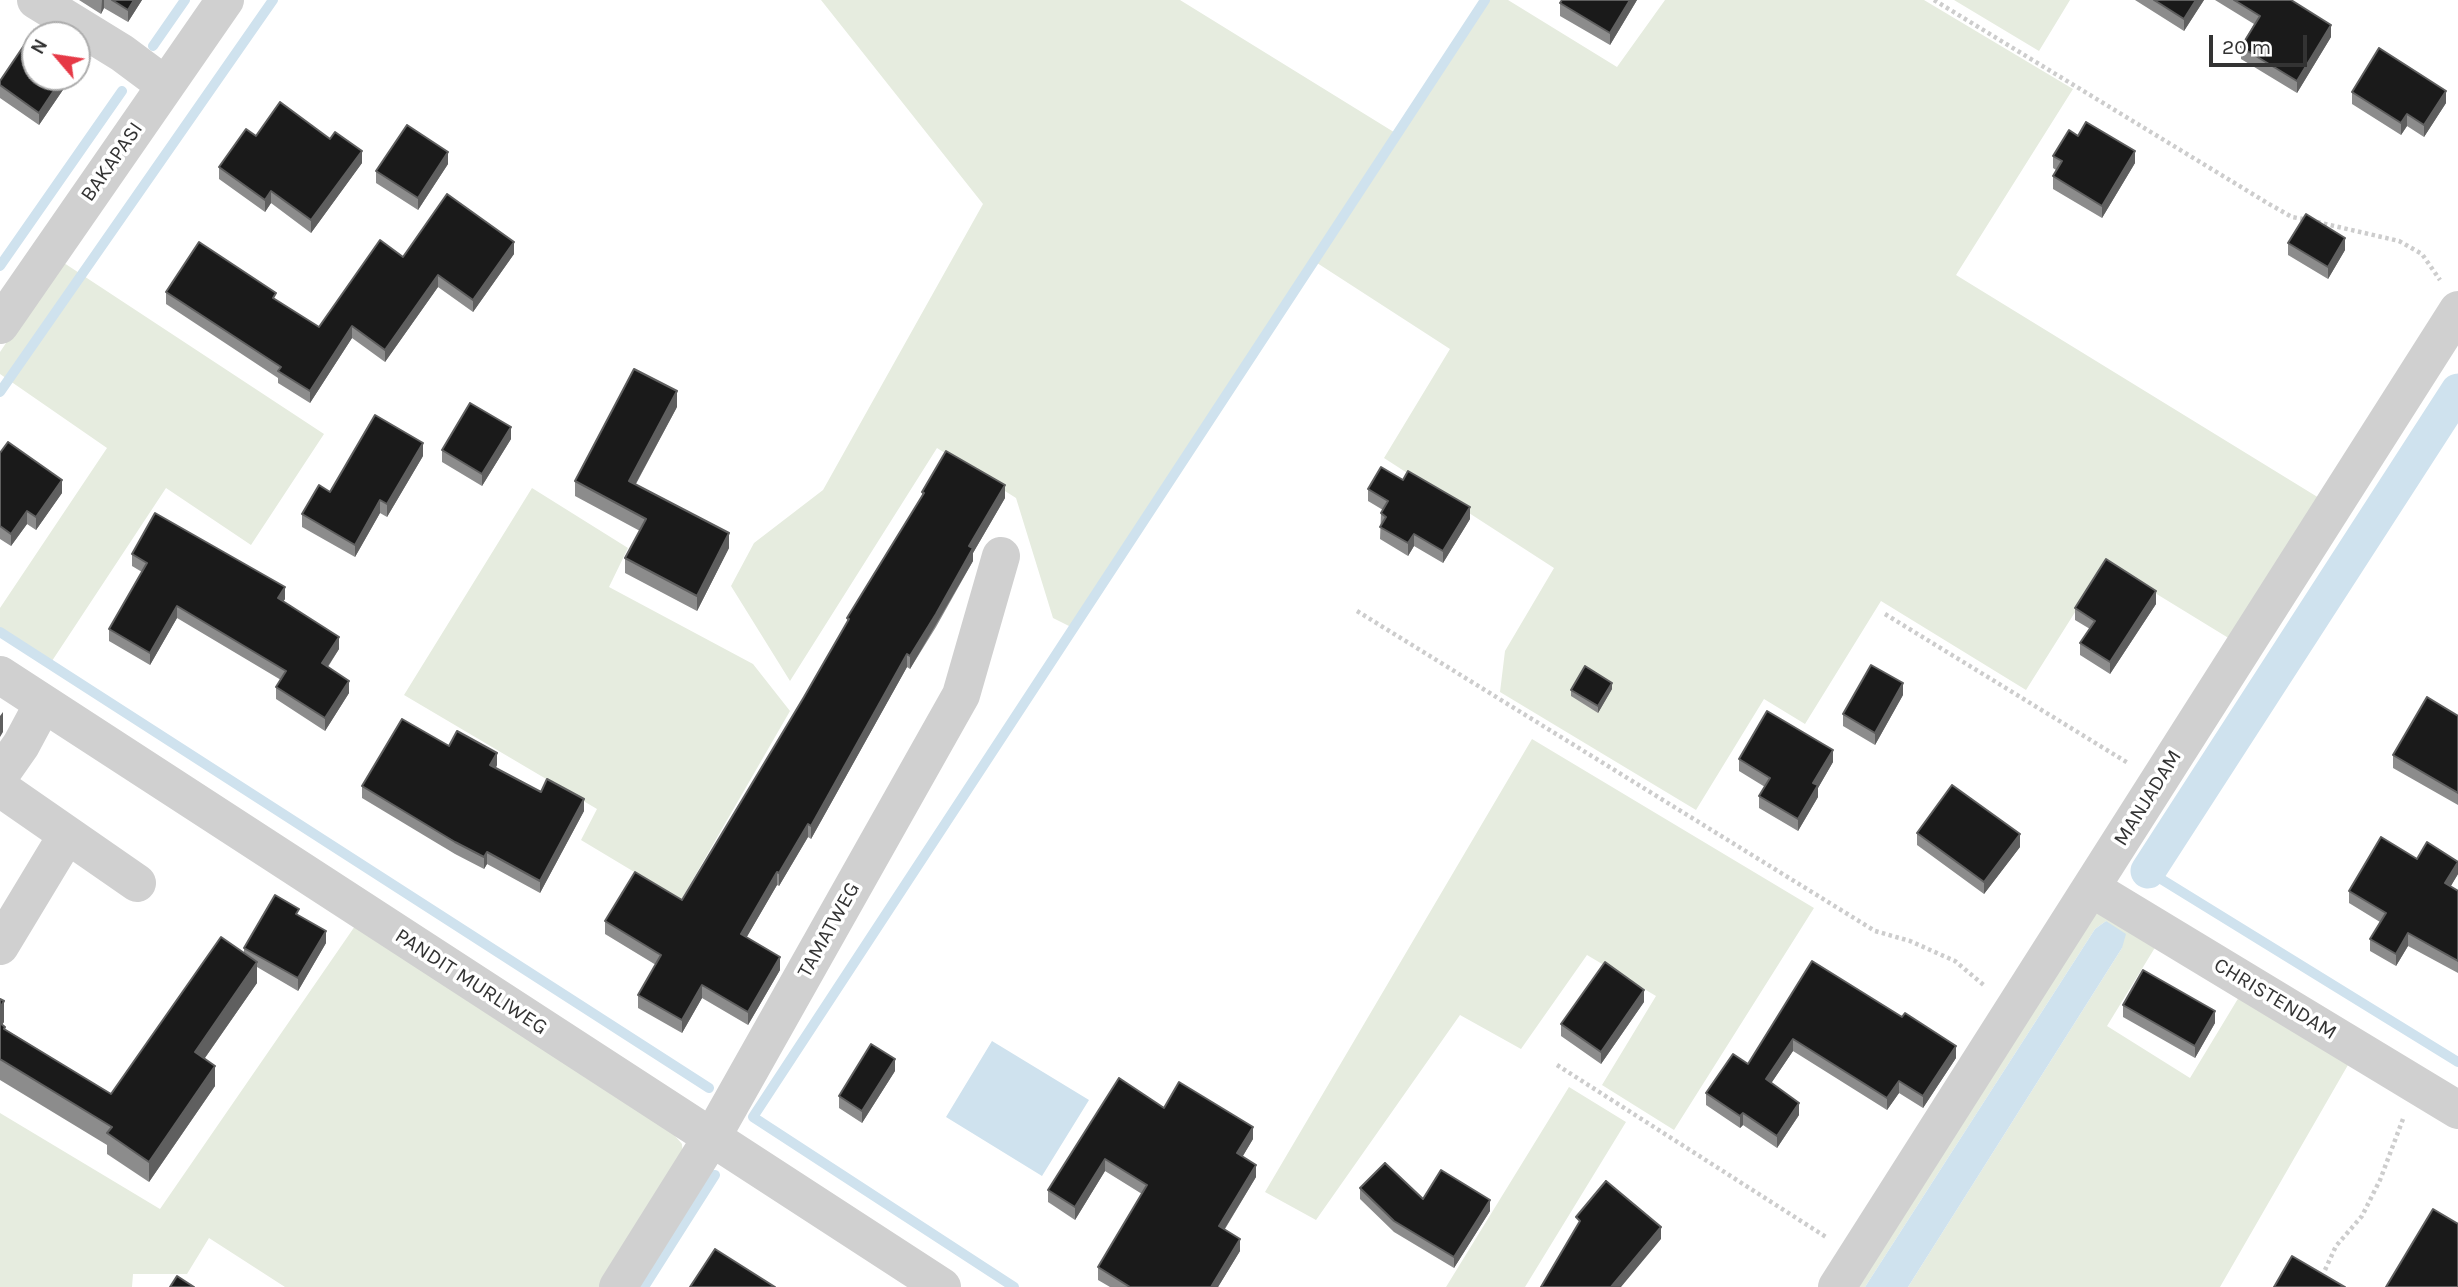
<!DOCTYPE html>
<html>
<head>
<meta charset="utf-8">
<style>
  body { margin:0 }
  #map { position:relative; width:2458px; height:1287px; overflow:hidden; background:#fff; font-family:Karla,sans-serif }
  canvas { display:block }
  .north { position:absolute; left:21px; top:21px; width:70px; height:70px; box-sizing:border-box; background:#fff; border:2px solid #adadad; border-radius:50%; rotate:299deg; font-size:19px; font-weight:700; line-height:28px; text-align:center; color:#333 }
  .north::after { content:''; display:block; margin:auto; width:24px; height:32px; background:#e63946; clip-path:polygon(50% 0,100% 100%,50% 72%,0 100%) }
  .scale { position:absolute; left:2209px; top:35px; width:98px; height:32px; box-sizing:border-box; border:4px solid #333; border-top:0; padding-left:9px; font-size:21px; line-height:24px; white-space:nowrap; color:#333; -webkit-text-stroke:5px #fff; paint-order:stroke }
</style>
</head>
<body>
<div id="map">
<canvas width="2458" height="1287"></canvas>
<div class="north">N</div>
<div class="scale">20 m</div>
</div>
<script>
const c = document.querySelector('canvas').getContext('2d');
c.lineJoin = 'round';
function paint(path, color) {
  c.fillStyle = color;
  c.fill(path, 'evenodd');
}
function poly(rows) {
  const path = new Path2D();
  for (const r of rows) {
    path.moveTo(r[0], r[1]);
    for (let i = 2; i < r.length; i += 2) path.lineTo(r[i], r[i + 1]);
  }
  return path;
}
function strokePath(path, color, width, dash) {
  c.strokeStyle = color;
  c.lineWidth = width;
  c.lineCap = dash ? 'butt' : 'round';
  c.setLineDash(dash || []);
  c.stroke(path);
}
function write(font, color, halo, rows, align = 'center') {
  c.font = font + ' Karla,sans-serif';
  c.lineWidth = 7;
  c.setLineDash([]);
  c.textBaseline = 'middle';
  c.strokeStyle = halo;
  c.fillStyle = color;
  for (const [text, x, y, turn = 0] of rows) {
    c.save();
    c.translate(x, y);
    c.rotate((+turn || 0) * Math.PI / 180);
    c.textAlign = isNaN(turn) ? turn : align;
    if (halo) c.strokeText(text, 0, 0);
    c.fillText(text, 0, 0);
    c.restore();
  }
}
paint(poly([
  [821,0,1180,0,1397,134,1485,0,1508,0,1617,67,1665,0,1924,0,2073,89,1956,275,2324,501,2235,642,2106,563,2026,690,1881,601,1805,724,1764,699,1696,810,1500,692,1505,651,1554,568,1384,458,1450,349,1314,261,1073,628,1053,618,1016,498,937,448,790,681,731,586,754,543,823,490,983,204],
  [1954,0,2070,0,2039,51],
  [61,261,324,434,251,545,166,488,50,664,0,632,0,608,107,448,0,374,0,352],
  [532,488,628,548,609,587,753,664,790,711,681,900,581,840,597,809,404,695],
  [1532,739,1814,908,1674,1130,1602,1085,1656,996,1587,955,1521,1049,1460,1015,1316,1220,1265,1192],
  [2096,911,2159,941,2107,1026,2190,1078,2242,992,2352,1058,2220,1287,1908,1287,2122,948,2106,921,2095,929,1865,1287,1848,1287],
  [355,926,670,1130,682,1144,683,1159,606,1287,285,1287,209,1238,187,1274,133,1274,132,1287,0,1287,0,1113,160,1209],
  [1569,1087,1626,1122,1525,1287,1446,1287]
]), '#e6ecdf');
paint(poly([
  [2106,921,2126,934,2122,948,1908,1287,1865,1287,2095,929],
  [992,1041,1089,1100,1042,1176,946,1117]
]), '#cfe2ee');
strokePath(poly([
  [153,46,185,0],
  [0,266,122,91],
  [0,392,273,0],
  [0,632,709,1088],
  [2148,871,2458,1062],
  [644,1287,715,1175],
  [1014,1287,753,1117,1485,0]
]), '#cfe2ee', 10);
strokePath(poly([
  [2148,871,2458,391]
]), '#cfe2ee', 35);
strokePath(poly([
  [1934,0,2269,204,2292,217,2308,220],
  [2317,222,2399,241,2422,254,2440,280],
  [1357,611,1875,931,1910,941,1955,961,1986,987],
  [1885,614,2128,763],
  [1557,1065,1826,1237],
  [2325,1270,2336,1246,2362,1216,2380,1180,2403,1119]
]), '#cdcdcd', 4.5, [3.5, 3.5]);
strokePath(poly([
  [36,0,122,53,165,85],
  [0,325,225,0],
  [0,675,942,1287],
  [0,775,21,745,43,704],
  [0,788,137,883],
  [2091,888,2458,1110],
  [0,946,67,835],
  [618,1287,712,1137,961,695,1001,556],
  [1837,1287,2458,310]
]), '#d0d0d0', 38);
paint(poly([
  [79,0,142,0,128,22,104,8,101,14],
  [1637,0,1610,45,1560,16,1560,3],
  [2135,0,2204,0,2184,31],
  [2215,0,2291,0,2331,37,2297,93,2241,59,2241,47,2254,24],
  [69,77,69,81,39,125,0,98,0,81],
  [2352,92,2446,103,2424,137,2407,126,2401,135,2352,104],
  [256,136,362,163,311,233,271,203,265,212,219,179,219,167],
  [2053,156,2135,163,2102,218,2053,189,2053,176,2056,170,2053,168],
  [448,164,418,210,376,183,376,171],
  [2288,243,2345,250,2328,279,2288,255],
  [514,254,473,312,438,287,385,362,352,338,310,403,278,383,278,378,166,304,166,292,276,300,319,327,403,257],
  [677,407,636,484,729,548,697,611,625,573,625,558,640,531,575,496,575,481],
  [511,439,482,486,442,462,442,450],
  [0,453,62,493,36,530,27,524,11,546,0,539],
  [423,456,387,517,380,513,355,557,302,527,302,514,330,492],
  [1368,489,1470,519,1443,563,1414,546,1408,556,1380,539,1381,513,1383,510,1368,501],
  [922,492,1005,498,973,553,973,561,936,627,910,669,907,667,811,839,808,837,779,886,777,885,746,938,780,970,748,1025,702,998,682,1033,638,1008,638,995,656,965,605,934,605,921,682,900,804,697,847,622,847,618,922,497],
  [132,554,285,599,283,601,339,649,328,667,349,693,325,731,276,699,276,687,281,680,177,618,150,665,109,641,109,629,142,572,132,566],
  [2156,604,2110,674,2080,655,2080,643,2090,629,2075,620,2075,608],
  [1612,689,1598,713,1571,696,1571,690],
  [1903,695,1875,745,1843,726,1843,714],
  [2458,716,2458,805,2393,768,2393,755],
  [449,746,497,765,496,768,541,792,584,811,540,893,487,864,484,869,455,854,362,798,362,786],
  [1739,759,1833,762,1818,788,1818,797,1798,831,1759,808,1759,796,1765,787,1739,771],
  [1917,833,2020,847,1984,894,1917,845],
  [2417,859,2458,874,2450,887,2458,891,2458,973,2408,946,2396,966,2370,951,2370,939,2380,922,2349,903,2349,891],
  [299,916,326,943,298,991,257,967,257,983,205,1058,215,1086,149,1182,107,1154,107,1145,0,1080,0,999,4,1022,2,1024,5,1029,111,1094,244,954,244,948],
  [1812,961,1956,1058,1923,1108,1899,1093,1887,1110,1793,1051,1771,1083,1799,1115,1777,1148,1743,1125,1740,1128,1706,1105,1706,1093,1748,1064],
  [1644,1002,1601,1064,1561,1036,1561,1024],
  [2123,1005,2215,1023,2195,1058,2123,1017],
  [895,1071,862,1123,839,1108,839,1096],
  [1164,1108,1253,1139,1242,1157,1256,1177,1225,1229,1240,1251,1218,1287,1110,1287,1098,1280,1098,1267,1142,1194,1105,1171,1075,1220,1048,1202,1048,1190],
  [1360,1188,1423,1199,1490,1211,1454,1268,1394,1232,1360,1199]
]), '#8c8c8c');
paint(poly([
  [102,0,104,0,104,8,101,14],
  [134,0,142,0,128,22,128,10],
  [1630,0,1637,0,1610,45,1610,33],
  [2196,0,2204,0,2184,31,2184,19],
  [2331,25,2331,37,2297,93,2297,81],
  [63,77,69,77,69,81,39,125,39,113],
  [2446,91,2446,103,2424,137,2424,125],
  [2407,114,2407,126,2401,135,2401,123],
  [362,151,362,163,311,233,311,220],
  [2135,151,2135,163,2102,218,2102,206],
  [448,152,448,164,418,210,418,198],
  [271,191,271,203,265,212,265,200],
  [2345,238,2345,250,2328,279,2328,267],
  [514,242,514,254,473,312,473,300],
  [438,275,438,287,385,362,385,350],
  [352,326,352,338,310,403,310,391],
  [677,391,677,407,629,496,629,481],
  [511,427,511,439,482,486,482,474],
  [423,443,423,456,387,517,387,504],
  [62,480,62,493,36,530,36,517],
  [1005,485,1005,498,973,553,973,561,910,669,910,656,969,546],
  [380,500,380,513,355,557,355,545],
  [1470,507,1470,519,1443,563,1443,551],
  [27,511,27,524,11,546,11,534],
  [729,533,729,548,697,611,697,596],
  [1414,534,1414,546,1408,556,1408,543],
  [285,587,285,599,278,610,278,598],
  [2156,591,2156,604,2110,674,2110,662],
  [177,606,177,618,150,665,150,653],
  [339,637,339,649,322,675,322,663],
  [907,654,907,667,811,839,811,826],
  [349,681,349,693,325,731,325,718],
  [1612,683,1612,689,1598,713,1598,706],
  [1903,683,1903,695,1875,745,1875,733],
  [3,712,3,732,0,737,0,716],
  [1833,750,1833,762,1818,788,1818,797,1798,831,1798,819,1813,783],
  [497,753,497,765,490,777,490,765],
  [584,799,584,811,540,893,540,881],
  [808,824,808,837,779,886,779,873],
  [2020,834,2020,847,1984,894,1984,882],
  [487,852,487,864,484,869,484,857],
  [2458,862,2458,874,2445,896,2445,883],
  [777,872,777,885,741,947,741,934],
  [326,931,326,943,298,991,298,978],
  [2408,933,2408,946,2396,966,2396,954],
  [780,957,780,970,748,1025,748,1012],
  [257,962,257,983,195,1072,195,1052],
  [702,985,702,998,682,1033,682,1020],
  [1644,990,1644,1002,1601,1064,1601,1052],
  [4,1001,4,1022,0,1028,0,1008],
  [2215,1011,2215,1023,2195,1058,2195,1046],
  [1793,1039,1793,1051,1766,1091,1766,1079],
  [1956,1046,1956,1058,1923,1108,1923,1096],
  [895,1059,895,1071,862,1123,862,1111],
  [215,1066,215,1086,149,1182,149,1162],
  [1899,1081,1899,1093,1887,1110,1887,1098],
  [1799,1103,1799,1115,1777,1148,1777,1136],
  [1743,1113,1743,1125,1740,1128,1740,1116],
  [1253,1127,1253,1139,1237,1166,1237,1153],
  [1105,1159,1105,1171,1075,1220,1075,1207],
  [1256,1165,1256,1177,1219,1238,1219,1226],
  [1490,1200,1490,1211,1454,1268,1454,1257],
  [1661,1227,1661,1239,1621,1287,1611,1287],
  [1240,1239,1240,1251,1218,1287,1211,1287]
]), '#5f5f5f');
const building = poly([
  [112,0,134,0,128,10,112,0],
  [1562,0,1630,0,1610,33,1560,3,1562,0],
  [2154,0,2196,0,2184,19,2154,0],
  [2234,0,2291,0,2331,25,2297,81,2241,47,2260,16,2234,0],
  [27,41,35,46,35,77,63,77,39,113,0,85,0,81,27,41],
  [2379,48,2446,91,2424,125,2407,114,2401,123,2352,92,2379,48],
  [280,102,330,139,335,132,362,151,311,220,271,191,265,200,219,167,246,129,256,136,280,102],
  [2086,122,2135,151,2102,206,2053,176,2062,161,2053,156,2069,130,2078,136,2086,122],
  [407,125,448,152,418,198,376,171,407,125],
  [447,194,514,242,473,300,438,275,385,350,352,326,310,391,278,371,281,367,166,292,199,242,276,293,273,298,319,327,380,240,403,257,447,194],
  [2306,214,2345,238,2328,267,2288,243,2306,214],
  [634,369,677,391,629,481,729,533,697,596,625,558,646,519,575,481,634,369],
  [470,403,511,427,482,474,442,450,470,403],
  [375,415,423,443,387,504,380,500,355,545,302,514,319,485,330,492,375,415],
  [8,442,62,480,36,517,27,511,11,534,0,526,0,453,8,442],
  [946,451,1005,485,969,546,973,548,936,614,910,656,907,654,811,826,808,824,779,873,777,872,741,934,780,957,748,1012,702,985,682,1020,638,995,661,955,605,921,635,872,682,900,804,697,849,619,847,618,924,493,922,492,946,451],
  [1381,467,1403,480,1408,471,1470,507,1443,551,1414,534,1408,543,1380,527,1386,517,1381,513,1388,501,1368,489,1381,467],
  [155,513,285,587,278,598,339,637,322,663,349,681,325,718,276,687,286,671,177,606,150,653,109,629,147,563,132,554,155,513],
  [2106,559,2156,591,2110,662,2080,643,2095,621,2075,608,2106,559],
  [1871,665,1903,683,1875,733,1843,714,1871,665],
  [1585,666,1612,683,1598,706,1571,690,1585,666],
  [2427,697,2458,716,2458,793,2393,755,2427,697],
  [1767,711,1833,750,1813,783,1818,785,1798,819,1759,796,1770,778,1739,759,1767,711],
  [402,719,449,746,457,731,497,753,490,765,541,792,547,779,584,799,540,881,487,852,484,857,455,842,362,786,402,719],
  [1952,785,2020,834,1984,882,1917,833,1952,785],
  [2381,837,2417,859,2427,842,2458,862,2445,883,2458,891,2458,961,2408,933,2396,954,2370,939,2386,913,2349,891,2381,837],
  [275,895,299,909,296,914,326,931,298,978,244,948,275,895],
  [221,937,257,962,195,1052,215,1066,149,1162,107,1133,112,1127,0,1059,0,1023,5,1027,4,1029,111,1094,221,937],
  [1812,961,1902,1017,1905,1013,1956,1046,1923,1096,1899,1081,1887,1098,1793,1039,1766,1079,1799,1103,1777,1136,1743,1113,1740,1116,1706,1093,1733,1054,1748,1064,1812,961],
  [1605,962,1644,990,1601,1052,1561,1024,1605,962],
  [2143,970,2215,1011,2195,1046,2123,1005,2143,970],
  [0,999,4,1001,0,1008,0,999],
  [871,1044,895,1059,862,1111,839,1096,871,1044],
  [1119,1078,1164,1108,1179,1082,1253,1127,1237,1153,1256,1165,1219,1226,1240,1239,1211,1287,1130,1287,1098,1267,1147,1185,1105,1159,1075,1207,1048,1190,1119,1078],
  [1385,1163,1423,1199,1441,1170,1490,1200,1454,1257,1394,1221,1360,1188,1385,1163],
  [1606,1181,1661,1227,1611,1287,1541,1287,1580,1221,1576,1217,1606,1181],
  [2433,1209,2458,1224,2458,1287,2386,1287,2433,1209],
  [715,1249,775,1287,690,1287,715,1249],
  [2292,1256,2345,1287,2274,1287,2292,1256],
  [177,1276,194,1287,170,1287,177,1276]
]);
paint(building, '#1a1a1a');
strokePath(building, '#5f5f5f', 2);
write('21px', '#333', '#fff', [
  ["BAKAPASI",112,162,-55],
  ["MANJADAM",2148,798,-58],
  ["TAMATWEG",829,930,-61],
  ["PANDIT MURLIWEG",471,982,33],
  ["CHRISTENDAM",2275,999,31]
]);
</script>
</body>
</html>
